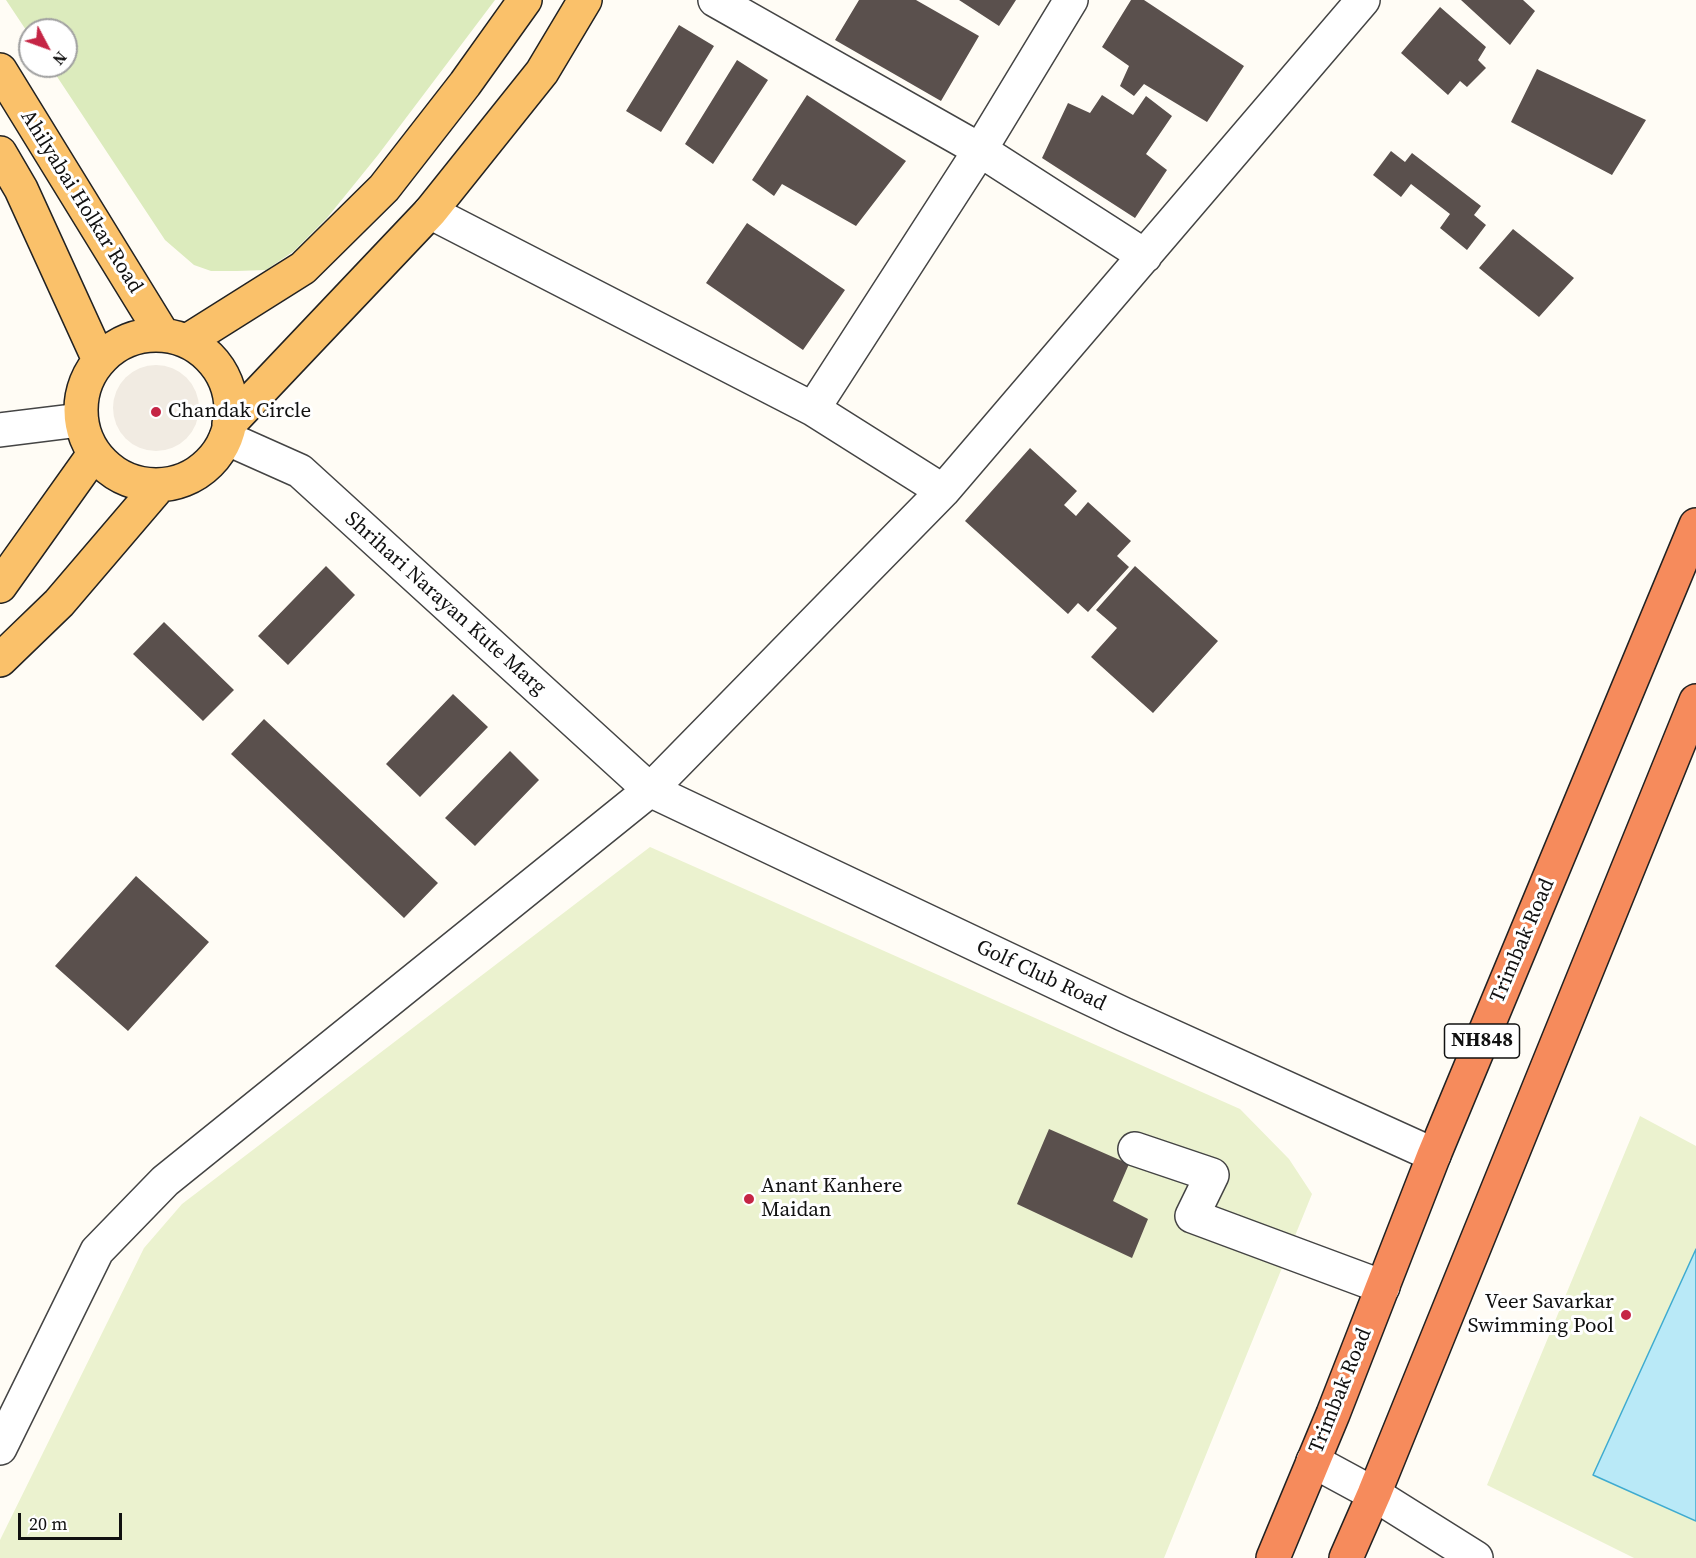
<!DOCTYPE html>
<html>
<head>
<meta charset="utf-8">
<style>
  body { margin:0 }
  #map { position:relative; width:1696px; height:1558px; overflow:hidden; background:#fffcf5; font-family:"Source Serif 4",serif }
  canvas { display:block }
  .north { position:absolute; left:18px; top:18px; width:60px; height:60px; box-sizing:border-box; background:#fff; border:2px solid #a0a0a0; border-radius:50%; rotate:131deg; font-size:16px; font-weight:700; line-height:24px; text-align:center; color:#111 }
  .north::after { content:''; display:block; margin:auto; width:21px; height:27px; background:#c52545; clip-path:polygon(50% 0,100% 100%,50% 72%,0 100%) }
  .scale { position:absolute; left:18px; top:1513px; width:104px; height:27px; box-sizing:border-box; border:3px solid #111; border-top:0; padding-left:8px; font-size:18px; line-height:21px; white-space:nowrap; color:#111; -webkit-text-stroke:4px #fff; paint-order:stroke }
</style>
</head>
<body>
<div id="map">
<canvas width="1696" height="1558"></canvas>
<div class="north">N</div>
<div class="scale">20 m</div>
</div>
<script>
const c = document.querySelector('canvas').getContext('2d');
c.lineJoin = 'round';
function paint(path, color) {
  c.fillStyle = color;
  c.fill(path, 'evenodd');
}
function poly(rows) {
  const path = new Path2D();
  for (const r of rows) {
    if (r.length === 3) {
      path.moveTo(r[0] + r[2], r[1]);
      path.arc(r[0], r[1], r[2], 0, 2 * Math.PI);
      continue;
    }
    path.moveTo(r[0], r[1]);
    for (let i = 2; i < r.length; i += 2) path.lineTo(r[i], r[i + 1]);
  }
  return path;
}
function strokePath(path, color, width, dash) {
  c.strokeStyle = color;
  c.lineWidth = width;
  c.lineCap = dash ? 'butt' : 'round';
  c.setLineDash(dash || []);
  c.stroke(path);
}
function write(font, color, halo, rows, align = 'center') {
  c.font = font + ' "Source Serif 4",serif';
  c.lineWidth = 6;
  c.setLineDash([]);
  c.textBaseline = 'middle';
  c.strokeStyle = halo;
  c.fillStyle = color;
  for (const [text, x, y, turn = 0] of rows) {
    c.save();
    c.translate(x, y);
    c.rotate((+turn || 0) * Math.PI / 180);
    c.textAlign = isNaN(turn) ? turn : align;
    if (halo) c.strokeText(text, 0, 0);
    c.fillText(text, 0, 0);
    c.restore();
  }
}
paint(poly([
  [6,0,495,0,378,155,327,218,294,251,266,270,237,271,211,271,194,265,165,240,50,66,66,66,66,30,30,30,30,36]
]), '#dcebbd');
paint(poly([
  [650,847,1240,1109,1289,1159,1312,1194,1164,1558,0,1558,0,1540,144,1248,182,1204],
  [1640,1116,1696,1146,1696,1558,1634,1558,1487,1485]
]), '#ebf2cf');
paint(poly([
  [156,408,43]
]), '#f1ebe2');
const water = poly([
  [1696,1249,1696,1521,1593,1475,1696,1249]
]);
paint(water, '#b9e9f7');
strokePath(water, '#3eabd0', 1.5);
paint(poly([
  [859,0,916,0,979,36,941,101,835,40],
  [959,0,1016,0,999,26],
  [1131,0,1144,0,1244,66,1207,122,1144,84,1134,96,1120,86,1129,66,1102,47],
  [1461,0,1523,0,1535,11,1510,45],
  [1440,7,1486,47,1478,60,1486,68,1467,87,1460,81,1448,95,1401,53],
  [679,25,714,46,661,132,626,111],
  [737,60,768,80,713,164,685,144],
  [1537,69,1646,120,1612,175,1511,122],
  [807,95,906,161,856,226,782,184,774,196,752,180],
  [1102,95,1133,115,1146,96,1172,116,1146,154,1167,170,1135,218,1042,158,1068,103,1090,113],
  [1391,151,1405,162,1412,153,1481,206,1474,215,1486,225,1467,250,1440,228,1450,214,1411,184,1401,197,1373,175],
  [747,223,845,290,803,350,706,283],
  [1513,229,1574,278,1539,317,1479,268],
  [1030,448,1077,491,1064,505,1076,516,1088,502,1131,541,1117,556,1129,567,1088,612,1078,603,1068,614,965,521],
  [326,566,355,595,288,665,258,636],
  [1135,566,1218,641,1153,713,1091,657,1117,628,1096,610],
  [164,622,234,690,203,721,133,654],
  [453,694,488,727,420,797,386,764],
  [264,719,438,883,404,918,231,754],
  [510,751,539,780,475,846,445,818],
  [136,876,209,942,128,1031,55,966],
  [1049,1129,1129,1164,1113,1201,1148,1219,1132,1258,1017,1204]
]), '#5a504d');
const minor = poly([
  [715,0,980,150,1145,256],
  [430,212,813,409,943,491],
  [813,409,980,150,1071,0],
  [0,430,80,420],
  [226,438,300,471,650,790,1123,1014,1434,1155],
  [1135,1149,1212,1175,1192,1216,1383,1287],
  [0,1448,97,1251,165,1181,650,790,943,491,1363,0],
  [1313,1461,1374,1494,1476,1558]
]);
const major = poly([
  [0,70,163,335],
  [0,153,21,189,99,360],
  [156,410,75],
  [187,341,303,268,384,188,465,84,525,0],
  [229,424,430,212,542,72,585,0],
  [0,586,94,454],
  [0,660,59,603,159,486]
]);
const highway = poly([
  [1273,1558,1333,1414,1434,1155,1696,525],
  [1346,1558,1374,1494,1696,701]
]);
strokePath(minor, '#444', 36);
strokePath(major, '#222', 36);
strokePath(highway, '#222', 36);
strokePath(minor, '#fff', 33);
strokePath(major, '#fac16a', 33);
strokePath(highway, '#f68b5c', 33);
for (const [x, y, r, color] of [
  [156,412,6,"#c52545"],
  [749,1199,6,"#c52545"],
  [1626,1315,6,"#c52545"]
]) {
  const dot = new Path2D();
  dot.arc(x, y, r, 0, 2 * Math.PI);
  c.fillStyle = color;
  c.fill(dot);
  strokePath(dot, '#fff', 2);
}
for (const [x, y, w] of [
  [1482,1041,75]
]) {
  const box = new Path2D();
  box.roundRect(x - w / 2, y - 17, w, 34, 4.5);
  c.fillStyle = '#fff';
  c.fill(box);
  strokePath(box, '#111', 1.5);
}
write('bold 20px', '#111', null, [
  ["NH848",1482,1041]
]);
write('21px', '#111', '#fff', [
  ["Ahilyabai Holkar Road",81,202,58],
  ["Shrihari Narayan Kute Marg",445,604,42],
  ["Trimbak Road",1523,941,-67],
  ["Golf Club Road",1041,976,25],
  ["Trimbak Road",1341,1391,-68]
]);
write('21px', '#111', '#fff', [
  ["Chandak Circle",168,412],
  ["Anant Kanhere",761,1187],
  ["Maidan",761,1211],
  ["Veer Savarkar",1614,1303,"right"],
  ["Swimming Pool",1614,1327,"right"]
], 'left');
</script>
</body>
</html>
